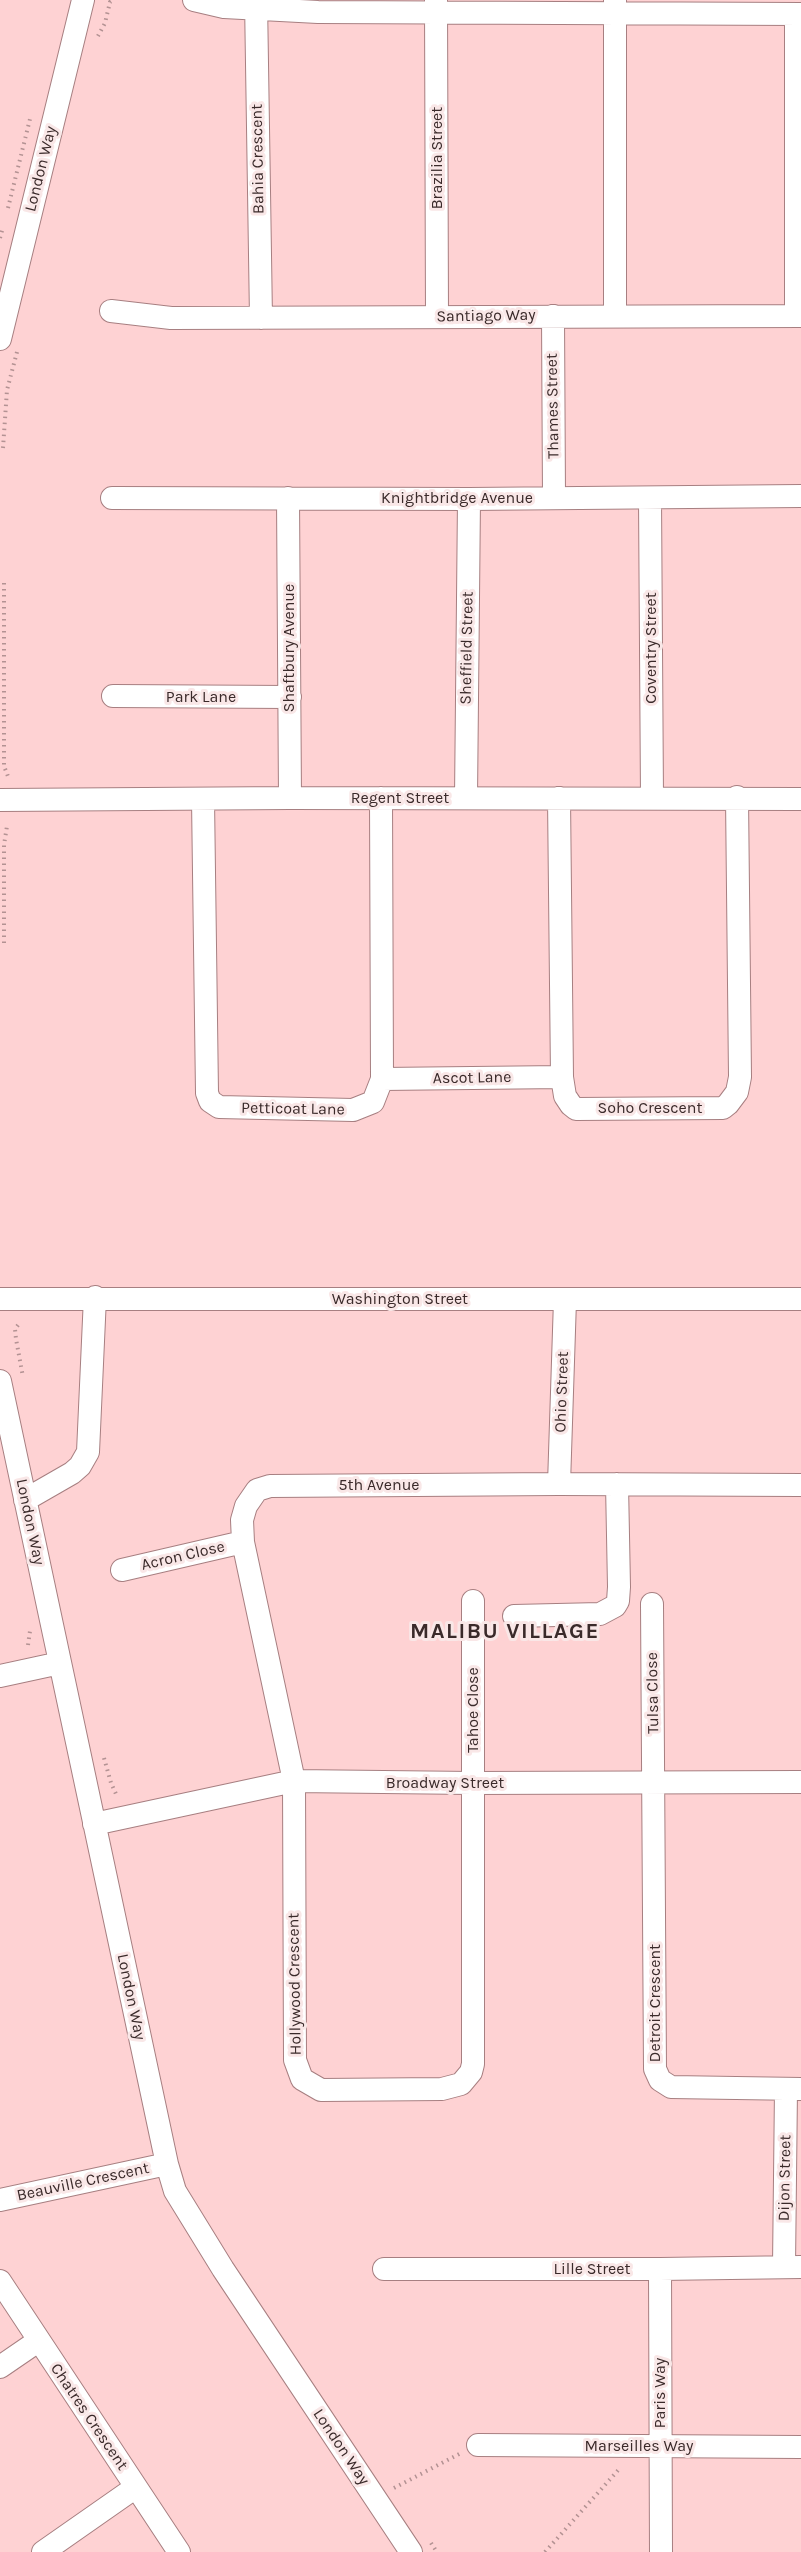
<!DOCTYPE html>
<html>
<head>
<meta charset="utf-8">
<style>
  body { margin:0 }
  canvas { display:block; background:#fed2d3 }
</style>
</head>
<body>
<canvas width="801" height="2552"></canvas>
<script>
const c = document.querySelector('canvas').getContext('2d');
c.lineJoin = 'round';
function poly(rows) {
  const path = new Path2D();
  for (const r of rows) {
    path.moveTo(r[0], r[1]);
    for (let i = 2; i < r.length; i += 2) path.lineTo(r[i], r[i + 1]);
  }
  return path;
}
function strokePath(path, color, width, dash) {
  c.strokeStyle = color;
  c.lineWidth = width;
  c.lineCap = dash ? 'butt' : 'round';
  c.setLineDash(dash || []);
  c.stroke(path);
}
function write(font, color, halo, rows, align = 'center') {
  c.font = font + ' Karla,sans-serif';
  c.lineWidth = 6;
  c.setLineDash([]);
  c.textBaseline = 'middle';
  c.strokeStyle = halo;
  c.fillStyle = color;
  for (const [text, x, y, turn = 0] of rows) {
    c.save();
    c.translate(x, y);
    c.rotate((+turn || 0) * Math.PI / 180);
    c.textAlign = isNaN(turn) ? turn : align;
    if (halo) c.strokeText(text, 0, 0);
    c.fillText(text, 0, 0);
    c.restore();
  }
}
const minor = poly([
  [194,0,224,7,318,12,801,14],
  [256,0,261,318],
  [436,0,437,316],
  [796,14,796,316],
  [111,311,171,318,801,316],
  [553,316,554,497],
  [615,316,615,0],
  [0,339,83,0],
  [112,498,469,499,801,496],
  [288,498,290,798],
  [650,498,652,798],
  [113,696,290,697],
  [466,798,469,499],
  [559,798,562,1077,565,1096,571,1105,576,1109,723,1108,728,1104,737,1092,740,1077,737,797],
  [203,799,207,1093,210,1101,219,1107,353,1110,373,1102,382,1079,381,798],
  [0,800,290,798,801,799],
  [382,1079,562,1077],
  [0,1299,801,1299],
  [0,1381,167,2164,175,2191,223,2269,411,2552],
  [559,1484,565,1300],
  [25,1500,72,1473,80,1466,88,1452,95,1297],
  [122,1570,243,1542],
  [473,1601,473,2064,471,2072,461,2084,442,2089,321,2090,302,2079,295,2060,294,1781,243,1542,242,1520,246,1506,257,1490,270,1486,559,1484,801,1485],
  [652,1604,655,2069,660,2080,671,2087,801,2089],
  [514,1616,600,1614,615,1606,618,1601,619,1587,617,1484],
  [0,1676,60,1663],
  [94,1824,294,1781,472,1783,801,1782],
  [0,2200,167,2164],
  [784,2266,786,2089],
  [384,2269,660,2269,801,2267],
  [660,2269,661,2552],
  [0,2281,179,2552],
  [0,2367,38,2341],
  [478,2445,801,2447],
  [43,2552,136,2487]
]);
strokePath(minor, '#a77f81', 24);
strokePath(poly([
  [98,36,105,23,110,2,113,0],
  [8,208,30,119],
  [0,238,3,227],
  [3,448,7,390,17,352],
  [4,583,4,766,9,779],
  [4,943,4,845,7,826],
  [18,1325,15,1329,16,1339,23,1377],
  [28,1645,30,1631],
  [104,1758,111,1783,116,1794],
  [394,2488,461,2453],
  [431,2543,437,2552],
  [545,2552,621,2467]
]), '#b39293', 4, [1.5, 4.5]);
strokePath(minor, '#fff', 22);
write('16px', '#3a2a2a', '#f9e7e7', [
  ["Brazilia Street",437,158,-90],
  ["Bahia Crescent",258,159,-91],
  ["London Way",41,169,-76],
  ["Santiago Way",486,316,-1],
  ["Thames Street",553,406,-91],
  ["Knightbridge Avenue",457,498],
  ["Shaftbury Avenue",289,648,-90],
  ["Sheffield Street",467,648,-89],
  ["Coventry Street",651,648,-90],
  ["Park Lane",201,697],
  ["Regent Street",400,798],
  ["Ascot Lane",472,1078,-1],
  ["Soho Crescent",650,1108],
  ["Petticoat Lane",293,1109,1],
  ["Washington Street",400,1299],
  ["Ohio Street",562,1392,-88],
  ["5th Avenue",379,1485],
  ["London Way",30,1522,78],
  ["Acron Close",183,1556,-13],
  ["Tulsa Close",653,1693,-91],
  ["Tahoe Close",473,1710,-90],
  ["Broadway Street",445,1783],
  ["Hollywood Crescent",295,1984,-91],
  ["London Way",131,1997,78],
  ["Detroit Crescent",655,2003,-90],
  ["Dijon Street",785,2178,-89],
  ["Beauville Crescent",83,2182,-12],
  ["Lille Street",592,2269],
  ["Paris Way",660,2393,-90],
  ["Chatres Crescent",89,2417,56],
  ["Marseilles Way",639,2446],
  ["London Way",341,2447,56]
]);
c.letterSpacing = '1.5px';
write('bold 22px', '#3a2a2a', '#f9e7e7', [
  ["MALIBU VILLAGE",505,1632]
]);
c.letterSpacing = '0px';
</script>
</body>
</html>
